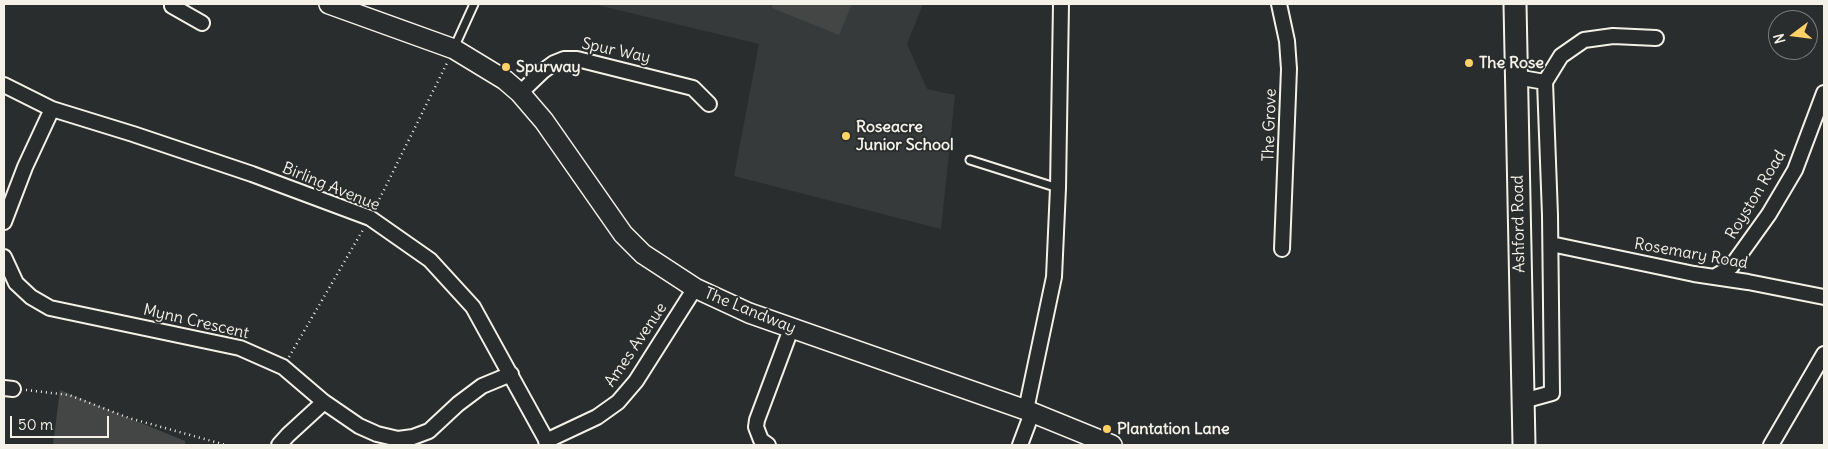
<!DOCTYPE html>
<html>
<head>
<meta charset="utf-8">
<style>
  body { margin:0 }
  #map { position:relative; width:1828px; height:449px; overflow:hidden; background:#2a2d2e; font-family:Delius,sans-serif }
  canvas { display:block }
  .frame { position:absolute; inset:0; border:5px solid #f4f1e8; pointer-events:none }
  .north { position:absolute; left:1768px; top:10px; width:50px; height:50px; box-sizing:border-box; background:#2a2d2e; border:1px solid #7b7b78; border-radius:50%; rotate:255deg; font-size:14px; font-weight:700; line-height:20px; text-align:center; color:#f4f1e8 }
  .north::after { content:''; display:block; margin:auto; width:18px; height:22px; background:#ffd166; clip-path:polygon(50% 0,100% 100%,50% 72%,0 100%) }
  .scale { position:absolute; left:10px; top:416px; width:99px; height:22px; box-sizing:border-box; border:2px solid #f4f1e8; border-top:0; padding-left:6px; font-size:15px; line-height:18px; white-space:nowrap; color:#f4f1e8; -webkit-text-stroke:4px #2a2d2e; paint-order:stroke }
</style>
</head>
<body>
<div id="map">
<canvas width="1828" height="449"></canvas>
<div class="frame"></div>
<div class="north">N</div>
<div class="scale">50 m</div>
</div>
<script>
const c = document.querySelector('canvas').getContext('2d');
c.lineJoin = 'round';
function paint(path, color) {
  c.fillStyle = color;
  c.fill(path, 'evenodd');
}
function poly(rows) {
  const path = new Path2D();
  for (const r of rows) {
    path.moveTo(r[0], r[1]);
    for (let i = 2; i < r.length; i += 2) path.lineTo(r[i], r[i + 1]);
  }
  return path;
}
function strokePath(path, color, width, dash) {
  c.strokeStyle = color;
  c.lineWidth = width;
  c.lineCap = dash ? 'butt' : 'round';
  c.setLineDash(dash || []);
  c.stroke(path);
}
function write(font, color, halo, rows, align = 'center') {
  c.font = font + ' Delius,sans-serif';
  c.lineWidth = 4;
  c.setLineDash([]);
  c.textBaseline = 'middle';
  c.strokeStyle = halo;
  c.fillStyle = color;
  for (const [text, x, y, turn = 0] of rows) {
    c.save();
    c.translate(x, y);
    c.rotate((+turn || 0) * Math.PI / 180);
    c.textAlign = isNaN(turn) ? turn : align;
    if (halo) c.strokeText(text, 0, 0);
    c.fillText(text, 0, 0);
    c.restore();
  }
}
paint(poly([
  [593,4,923,4,907,44,927,89,955,95,941,229,734,176,759,44]
]), '#373a3a');
paint(poly([
  [773,4,852,4,839,35,772,8],
  [60,390,185,441,185,445,53,445]
]), '#444645');
const lane = poly([
  [454,48,474,4],
  [970,160,1058,188]
]);
const street = poly([
  [1279,4,1287,41,1289,69,1282,249],
  [172,6,202,23],
  [1516,77,1545,82],
  [4,85,52,109,133,134,252,174,370,218,430,260,473,307,549,445],
  [520,93,543,71,554,63,564,59,577,59,693,88,709,104],
  [4,222,25,167,52,109],
  [1551,244,1694,274,1748,282,1824,297],
  [4,257,16,283,31,297,50,308,240,348,283,367,324,402,359,426,377,434,398,439,413,437,429,431,458,404,482,386,511,374],
  [1714,277,1731,267,1769,214,1795,170,1824,93],
  [4,388,13,389],
  [1523,401,1552,393,1550,215,1545,82,1561,56,1584,40,1613,36,1656,38],
  [1026,410,1054,277,1058,188,1061,4],
  [546,441,597,417,618,402,636,381,695,288],
  [279,445,288,435,324,402],
  [768,445,761,440,756,427,757,420,791,329],
  [1020,445,1032,413],
  [1771,445,1824,354]
]);
const secondary = poly([
  [329,4,454,49,505,80,520,93,544,121,623,234,643,254,695,288,749,313,1026,410,1112,445]
]);
const primary = poly([
  [1515,4,1524,445]
]);
strokePath(lane, '#f4f1e8', 11);
strokePath(street, '#f4f1e8', 18);
strokePath(secondary, '#f4f1e8', 22);
strokePath(primary, '#f4f1e8', 25);
strokePath(poly([
  [375,208,447,63],
  [289,357,364,228],
  [26,390,69,395,129,418,226,445]
]), '#f4f1e8', 2.5, [1, 4]);
strokePath(lane, '#2a2d2e', 7);
strokePath(street, '#2a2d2e', 14);
strokePath(secondary, '#2a2d2e', 19);
strokePath(primary, '#2a2d2e', 21);
for (const [x, y, r, color] of [
  [1469,63,5,"#ffd166"],
  [506,67,5,"#ffd166"],
  [846,136,5,"#ffd166"],
  [1107,429,5,"#ffd166"]
]) {
  const dot = new Path2D();
  dot.arc(x, y, r, 0, 2 * Math.PI);
  c.fillStyle = color;
  c.fill(dot);
  strokePath(dot, '#2a2d2e', 2);
}
write('16px', '#f4f1e8', '#2a2d2e', [
  ["Spur Way",616,51,12],
  ["The Grove",1270,125,-88],
  ["Birling Avenue",331,187,22],
  ["Royston Road",1756,195,-59],
  ["Ashford Road",1519,224,-91],
  ["Rosemary Road",1691,254,10],
  ["The Landway",750,311,22],
  ["Mynn Crescent",196,322,13],
  ["Ames Avenue",636,345,-56]
]);
write('bold 16px', '#f4f1e8', '#2a2d2e', [
  ["The Rose",1479,63],
  ["Spurway",516,67],
  ["Roseacre",856,127],
  ["Junior School",856,145],
  ["Plantation Lane",1117,429]
], 'left');
</script>
</body>
</html>
